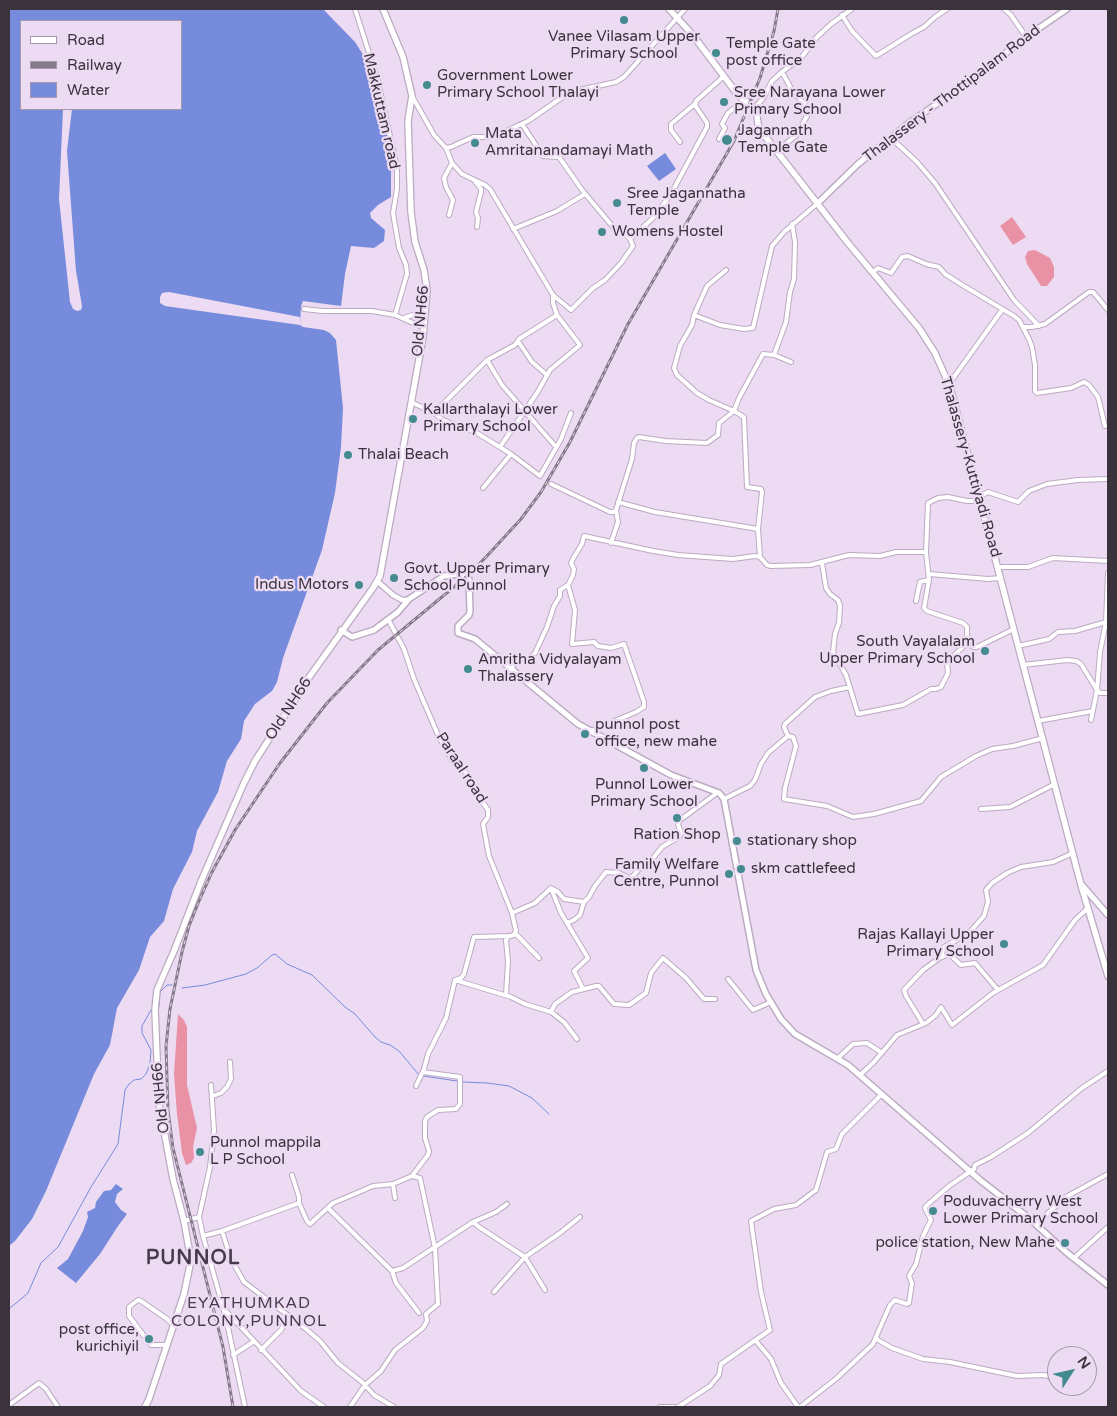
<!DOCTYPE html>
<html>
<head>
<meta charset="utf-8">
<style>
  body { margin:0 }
  #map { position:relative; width:1117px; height:1416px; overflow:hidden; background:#eddbf3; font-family:"Varela Round",sans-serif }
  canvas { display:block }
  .frame { position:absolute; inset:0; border:10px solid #3a333c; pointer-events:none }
  .legend { position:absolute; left:20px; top:20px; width:162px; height:90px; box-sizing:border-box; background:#eddbf3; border:1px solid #a598aa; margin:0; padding:6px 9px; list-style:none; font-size:15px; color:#3a333c }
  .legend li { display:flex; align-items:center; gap:10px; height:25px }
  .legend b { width:25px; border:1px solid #a598aa }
  .north { position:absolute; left:1047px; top:1346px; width:50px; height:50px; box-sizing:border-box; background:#eddbf3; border:1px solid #a598aa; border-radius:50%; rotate:55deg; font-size:14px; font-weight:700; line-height:20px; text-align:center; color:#3a333c }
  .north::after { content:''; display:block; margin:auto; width:18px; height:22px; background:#448b90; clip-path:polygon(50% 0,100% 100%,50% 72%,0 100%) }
</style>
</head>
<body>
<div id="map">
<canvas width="1117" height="1416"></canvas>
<div class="frame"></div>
<ul class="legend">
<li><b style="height:6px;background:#fff"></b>Road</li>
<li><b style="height:6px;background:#857a89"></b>Railway</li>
<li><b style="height:14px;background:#768bdc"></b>Water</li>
</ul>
<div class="north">N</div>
</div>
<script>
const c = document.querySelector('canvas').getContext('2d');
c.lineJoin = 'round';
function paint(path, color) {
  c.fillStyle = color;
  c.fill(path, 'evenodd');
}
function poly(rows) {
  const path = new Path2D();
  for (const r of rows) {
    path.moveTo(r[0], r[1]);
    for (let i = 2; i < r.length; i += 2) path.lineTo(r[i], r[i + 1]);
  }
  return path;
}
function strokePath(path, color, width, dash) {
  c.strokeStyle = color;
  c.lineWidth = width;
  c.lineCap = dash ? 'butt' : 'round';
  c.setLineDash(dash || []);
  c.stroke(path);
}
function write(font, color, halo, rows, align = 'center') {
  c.font = font + ' "Varela Round",sans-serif';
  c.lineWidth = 4.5;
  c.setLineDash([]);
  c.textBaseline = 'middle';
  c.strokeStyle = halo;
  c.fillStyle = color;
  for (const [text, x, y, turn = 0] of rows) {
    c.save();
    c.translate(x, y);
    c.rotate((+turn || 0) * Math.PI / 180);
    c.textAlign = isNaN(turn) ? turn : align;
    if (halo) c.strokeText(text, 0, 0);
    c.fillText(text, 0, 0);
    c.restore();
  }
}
paint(poly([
  [1012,217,1026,237,1013,245,1000,226],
  [1035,250,1050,258,1054,267,1054,277,1047,286,1041,286,1027,264,1025,257,1028,251],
  [178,1014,184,1020,187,1027,187,1085,197,1128,193,1147,194,1158,191,1163,186,1165,182,1153,177,1114,174,1074]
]), '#e992a5');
paint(poly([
  [9,9,323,9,355,42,367,61,377,93,381,114,387,135,391,165,391,197,378,205,370,213,371,218,385,230,384,241,374,248,351,246,345,274,341,306,303,301,301,306,300,325,303,327,324,330,330,333,336,340,343,408,341,447,335,493,322,550,283,658,277,682,272,691,255,704,244,721,241,739,227,761,218,792,197,831,192,852,173,889,164,921,150,937,139,970,117,1008,110,1045,94,1074,46,1191,32,1219,15,1241,9,1246],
  [21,21,181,21,181,109,21,109],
  [665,153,676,169,659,181,647,166],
  [116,1184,123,1189,117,1194,115,1202,121,1210,127,1214,118,1226,100,1254,76,1283,57,1268,68,1259,83,1231,88,1217,87,1212,95,1208,96,1202,104,1191,111,1190]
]), '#768bdc');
paint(poly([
  [63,109,72,109,67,151,76,271,82,306,81,310,77,311,73,309,70,302,59,199],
  [169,292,300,317,300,325,165,306,160,303,160,297,162,293]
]), '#eddbf3');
strokePath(poly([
  [182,988,205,985,246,974,257,968,272,955,275,954,287,964,312,975,345,1007,355,1014,375,1037,381,1042,390,1045,399,1051,419,1075],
  [159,1006,160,992,167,985,172,985],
  [423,1076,457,1081],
  [463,1082,487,1083,509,1086,532,1098,549,1114],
  [9,1309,28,1293,41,1263,58,1247,91,1187,118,1144,125,1090,129,1084,134,1080,141,1079,146,1074,150,1064,151,1050,142,1033,142,1026,151,1010]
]), '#768bdc', 1);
const minor = poly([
  [355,9,377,78,397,168,397,189,393,213,399,248,406,265,407,274,395,315],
  [1004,9,1011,15,1026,37],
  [842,15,852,31,876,56,911,34,924,27,935,17,947,9],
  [412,96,434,135,446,148,451,147,473,137,487,137,502,133,528,121,564,96,579,90,616,82,624,77,685,9],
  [755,108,764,97,772,81,782,72,801,58,816,38,831,24,852,9],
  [522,124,543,156,559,157,582,190,613,227,624,233,630,239],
  [891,138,917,162,935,183,1014,300,1039,326],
  [719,139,725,128,722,124,728,113,744,100],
  [680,142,671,130,671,124,696,103],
  [446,148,452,163,462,174,485,185,490,189,553,295,571,310,593,288,605,280,621,263,633,246,630,239,653,218,671,194,707,127,707,123,695,105,696,101,723,77],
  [776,151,797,135,810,110,793,92,782,72],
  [474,180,481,189,481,192,476,212,478,218,477,227],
  [449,215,453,200,446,187,444,178,452,163],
  [513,229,557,211,585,194],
  [873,272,878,268,891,273,902,257,908,256,926,264,939,267,945,274,959,283,1014,316,1019,320,1029,339,1032,347,1035,365,1035,391,1037,393,1071,388,1084,382,1089,385,1098,397,1105,426],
  [304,309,322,311,372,311,395,315,422,327],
  [557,315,519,339,515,345,487,360,434,413,443,420,477,433,511,454,540,476,561,439,571,413],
  [694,315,707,286,726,270],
  [404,318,424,311],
  [1023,327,1032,327,1045,324,1089,292,1093,292,1108,310],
  [518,341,532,362,547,375],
  [774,355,786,322,790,292,794,279,795,242,792,224],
  [487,360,502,385,556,447],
  [791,362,774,355,763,354,739,398,734,411,709,400,697,393,677,375,674,368,680,346,692,325,694,315,720,325,744,329,753,328,772,246,784,232,818,203],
  [949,384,1002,310],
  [411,402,434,413],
  [500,447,537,393,550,370,580,345,557,315,553,303,553,295],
  [551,484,610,512,614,512,616,510,632,459,634,443,637,438,639,437,665,441,707,443,718,435,719,423,734,411,744,417,747,487,761,489,762,492,758,529,760,557],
  [483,488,511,454],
  [979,497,988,492,1018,502,1029,491,1047,484,1078,480,1108,479],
  [618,502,655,512,758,529],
  [611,543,618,522,616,510],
  [926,552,928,503,938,498,948,497,967,501,980,501],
  [998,567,1028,567,1053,558,1108,561],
  [929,574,988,579,1001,578],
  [916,601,920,582,929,580],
  [388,619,404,649,414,679,438,735,452,760,466,773,477,794,488,810,488,817,483,824,489,856,512,913,516,931,514,935,510,936,474,937,464,974,461,978,455,980,446,1018,428,1054,424,1069,416,1086],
  [966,643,974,647,977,647,1014,629],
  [1018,646,1049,639,1058,632,1075,631,1106,622],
  [1023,665,1067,660,1076,661,1081,664,1097,690,1100,693,1108,693],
  [512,670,513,665,517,662,525,662,535,653,547,627,554,606,560,596,560,590,568,585],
  [1091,720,1097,690,1100,652,1106,622,1108,573],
  [1038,721,1093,711],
  [591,731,636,712,644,707,644,702,624,644,611,648,598,646,594,642,572,644,575,610,568,585,573,575,574,569,571,563,574,557,582,544,584,536,653,551,678,555,733,559,755,556,760,557,767,565,771,566,810,565,849,555,880,556,896,552,926,552,929,580,924,608,927,611,963,623,967,627,967,641,965,645,947,662,948,673,941,687,936,689,931,689,903,705,858,714,846,675,833,652,835,634,839,623,840,606,838,600,830,594,826,588,822,563],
  [788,736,784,727,785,724,815,697,831,691,850,687],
  [724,799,750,786,755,780,761,764,768,753,788,736,793,737,796,746,785,788,784,799,827,806,853,817,874,814,921,801,941,777,976,756,992,749,1013,746,1043,738],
  [981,809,1010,807,1055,784],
  [551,888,561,913,588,958,574,971,583,989],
  [512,913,535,903,551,888,558,892,564,899,584,902,589,897,595,886,606,872,619,873,629,878,632,877,640,868,654,857,662,847,679,837,681,833,678,824,680,820,717,793],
  [567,923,574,920,580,915,584,902],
  [515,933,539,958],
  [942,957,949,954,961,965,975,963,998,990],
  [728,979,753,1010,771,1002],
  [455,980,511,997,525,1004,551,1012,564,1022,577,1039],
  [506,995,508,961,506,940,509,936],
  [551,1012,555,1004,572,992,596,986,599,986,614,1004,629,1005,646,993,651,973,663,958,686,978,704,999,715,999],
  [923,1024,906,996,904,990,923,970,941,957,944,947,969,933,984,916,988,902,986,890,992,883,1007,873,1021,867,1053,862,1073,853],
  [838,1058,853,1044,867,1043,882,1053],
  [860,1075,873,1063,897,1035,926,1023,936,1015,941,1007,952,1025,993,993,1043,965,1075,920,1088,908],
  [211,1085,214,1130,210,1167,199,1217,203,1236,222,1231,231,1259,244,1282,306,1329,320,1341,338,1363,362,1382,374,1395,394,1407],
  [213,1096,221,1093,227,1087,231,1079,230,1062],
  [292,1175,299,1197,299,1203],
  [412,1176,428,1155,429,1151,425,1138,425,1121,427,1117,438,1110,456,1109,460,1104,460,1077,423,1072],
  [393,1184,395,1198],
  [328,1208,392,1271,403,1268,473,1222,496,1212,507,1204],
  [184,1221,199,1217],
  [473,1222,479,1227,525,1257,545,1290],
  [1036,1224,1066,1197,1108,1174],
  [222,1231,299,1203,307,1221,310,1224,333,1203,345,1198,373,1186,393,1184,412,1176,420,1178,435,1248,438,1304,426,1314,427,1321,423,1328,395,1350,381,1371,365,1385,350,1407],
  [203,1236,226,1318,245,1407],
  [1074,1258,1108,1227],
  [392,1271,396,1283,419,1313],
  [494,1292,525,1257,560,1233,580,1217],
  [225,1310,301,1391,324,1407],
  [756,1341,771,1359,781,1383,798,1407],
  [167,1345,151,1345,129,1316,129,1307,138,1300,141,1301,167,1319,174,1326],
  [261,1350,281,1330,289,1316],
  [233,1355,253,1342],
  [1053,1377,1043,1375,1017,1376,950,1362,923,1359,892,1348,878,1340,876,1337,890,1305,895,1300,907,1304,909,1303,912,1283,909,1276,916,1264,923,1236,931,1220,925,1208,926,1206,949,1186,974,1169,975,1165,991,1157,1028,1133,1082,1088,1108,1071],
  [9,1405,39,1383,46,1389,58,1407],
  [660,1407,674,1407],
  [678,1407,710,1386,719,1375,721,1364,770,1330,761,1292,751,1221,774,1209,796,1205,816,1190,827,1152,836,1149,842,1134,882,1094],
  [800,1407,837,1378,873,1344,876,1337]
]);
const tertiary = poly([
  [377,581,393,595,402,600,408,600]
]);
const secondary = poly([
  [818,203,858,164,909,123,973,79,1026,37,1067,9],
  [341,630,352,637,374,630,398,612,409,599,444,576,459,574,469,579,470,611,469,615,458,626,458,633,475,639,578,724,671,775,719,793,724,799,756,970,766,994,781,1019,795,1034,848,1065,980,1180,1030,1219,1066,1252,1108,1285],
  [1082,885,1108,915]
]);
const primary = poly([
  [669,9,692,34,738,95,756,109,758,124,761,131,848,243,919,328,935,353,950,387,1081,885,1108,976],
  [145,1407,149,1399,184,1294,191,1260,184,1221,173,1179,159,1104,155,1010,157,990,174,951,202,879,244,783,255,761,310,676,373,588,380,576,423,337,427,290,424,270,415,242,411,212,408,121,412,96,403,57,383,9]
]);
strokePath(minor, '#bbaac1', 6);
strokePath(tertiary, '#bbaac1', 7);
strokePath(secondary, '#bbaac1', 8);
strokePath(primary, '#bbaac1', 8);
strokePath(minor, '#fff', 4);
strokePath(tertiary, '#fff', 4.5);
strokePath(secondary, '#fff', 5);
strokePath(primary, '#fff', 5.5);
const rail = poly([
  [233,1407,223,1347,173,1148,168,1111,166,1046,170,1009,182,952,189,926,199,901,212,872,235,830,280,763,327,703,378,650,466,577,486,557,521,519,541,492,570,442,628,324,734,141,760,78,774,31,778,9]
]);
strokePath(rail, '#857a89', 3);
strokePath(rail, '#eddbf3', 1, [4]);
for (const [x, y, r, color] of [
  [624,20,5,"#448b90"],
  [716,53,5,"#448b90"],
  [427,85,5,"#448b90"],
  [724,102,5,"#448b90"],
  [727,140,6,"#448b90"],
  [475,143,5,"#448b90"],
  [617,203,5,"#448b90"],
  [602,232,5,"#448b90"],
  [413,419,5,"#448b90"],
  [348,455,5,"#448b90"],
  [394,578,5,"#448b90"],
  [359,585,5,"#448b90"],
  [985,651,5,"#448b90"],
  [468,669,5,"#448b90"],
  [585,734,5,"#448b90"],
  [644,768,5,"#448b90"],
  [677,818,5,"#448b90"],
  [737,841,5,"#448b90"],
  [741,869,5,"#448b90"],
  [729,874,5,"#448b90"],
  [1004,944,5,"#448b90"],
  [200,1152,5,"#448b90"],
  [933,1211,5,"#448b90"],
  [1065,1243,5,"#448b90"],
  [149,1339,5,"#448b90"]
]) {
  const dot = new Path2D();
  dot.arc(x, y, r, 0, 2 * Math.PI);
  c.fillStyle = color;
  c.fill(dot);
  strokePath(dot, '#eddbf3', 2);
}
write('15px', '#3a333c', '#eddbf3', [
  ["Vanee Vilasam Upper",624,37,"center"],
  ["Primary School",624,54,"center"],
  ["Temple Gate",726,44],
  ["post office",726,61],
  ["Government Lower",437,76],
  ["Primary School Thalayi",437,93],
  ["Sree Narayana Lower",734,93],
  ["Primary School",734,110],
  ["Jagannath",738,131],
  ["Temple Gate",738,148],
  ["Mata",485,134],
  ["Amritanandamayi Math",485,151],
  ["Sree Jagannatha",627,194],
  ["Temple",627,211],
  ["Womens Hostel",612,232],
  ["Kallarthalayi Lower",423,410],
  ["Primary School",423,427],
  ["Thalai Beach",358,455],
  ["Govt. Upper Primary",404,569],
  ["School Punnol",404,586],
  ["Indus Motors",349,585,"right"],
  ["South Vayalalam",975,642,"right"],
  ["Upper Primary School",975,659,"right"],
  ["Amritha Vidyalayam",478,660],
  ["Thalassery",478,677],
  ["punnol post",595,725],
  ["office, new mahe",595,742],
  ["Punnol Lower",644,785,"center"],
  ["Primary School",644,802,"center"],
  ["Ration Shop",677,835,"center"],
  ["stationary shop",747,841],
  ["Family Welfare",719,865,"right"],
  ["Centre, Punnol",719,882,"right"],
  ["skm cattlefeed",751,869],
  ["Rajas Kallayi Upper",994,935,"right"],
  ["Primary School",994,952,"right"],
  ["Punnol mappila",210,1143],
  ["L P School",210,1160],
  ["Poduvacherry West",943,1202],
  ["Lower Primary School",943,1219],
  ["police station, New Mahe",1055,1243,"right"],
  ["post office,",139,1330,"right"],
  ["kurichiyil",139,1347,"right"]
], 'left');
write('15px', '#3a333c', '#eddbf3', [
  ["Thalassery - Thottipalam Road",952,94,-37],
  ["Makkuttam road",381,111,77],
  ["Old NH66",421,321,-85],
  ["Thalassery-Kuttiyadi Road",970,467,74],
  ["Old NH66",289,709,-57],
  ["Paraal road",461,768,57],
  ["Old NH66",161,1098,-96]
]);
c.letterSpacing = '1px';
write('16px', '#493a4d', '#eddbf3', [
  ["EYATHUMKAD",249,1304],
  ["COLONY,PUNNOL",249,1322]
]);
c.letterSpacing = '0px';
c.letterSpacing = '1px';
write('bold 20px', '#493a4d', '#eddbf3', [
  ["PUNNOL",193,1259]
]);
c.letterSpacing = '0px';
</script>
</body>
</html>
